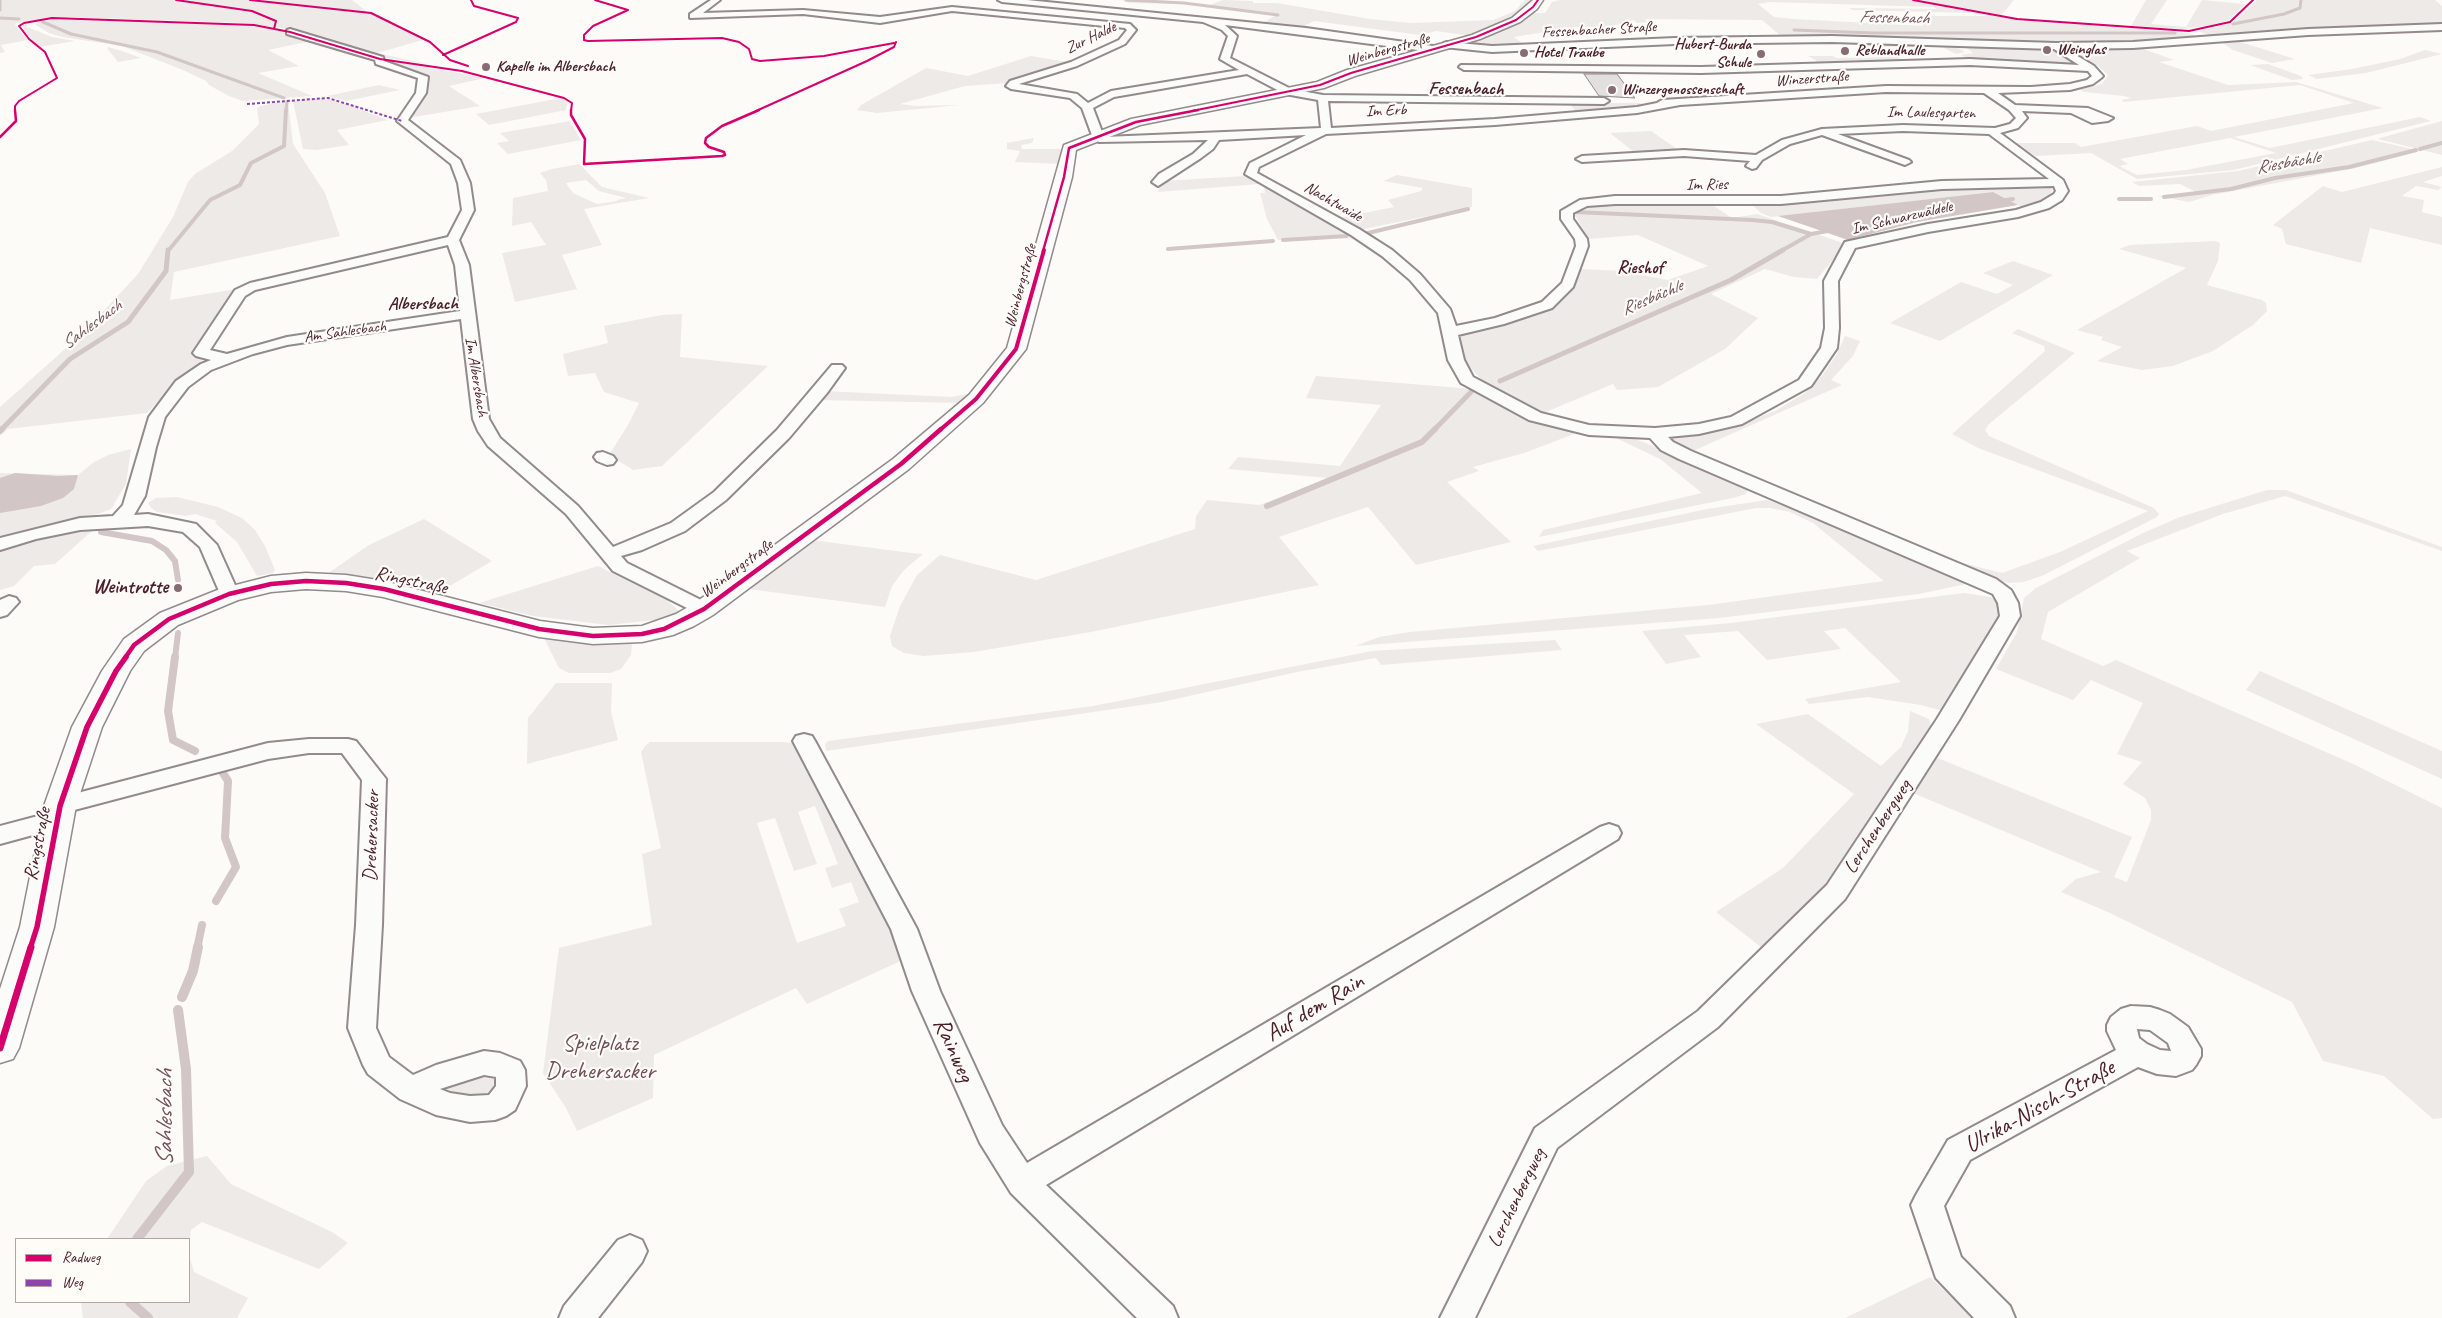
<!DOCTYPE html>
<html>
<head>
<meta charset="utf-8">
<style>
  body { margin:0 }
  #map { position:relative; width:2442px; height:1318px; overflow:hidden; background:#fcfbf8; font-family:Caveat,sans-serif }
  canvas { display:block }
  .legend { position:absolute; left:15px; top:1238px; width:175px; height:65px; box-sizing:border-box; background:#fdfcf7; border:1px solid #b5a4a5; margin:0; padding:6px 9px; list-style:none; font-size:15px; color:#4a1f2b }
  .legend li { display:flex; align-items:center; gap:10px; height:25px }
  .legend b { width:25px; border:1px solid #b5a4a5 }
</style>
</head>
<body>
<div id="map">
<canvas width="2442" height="1318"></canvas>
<ul class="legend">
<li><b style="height:6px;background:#d6006c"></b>Radweg</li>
<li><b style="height:6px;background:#8e44ad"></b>Weg</li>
</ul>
</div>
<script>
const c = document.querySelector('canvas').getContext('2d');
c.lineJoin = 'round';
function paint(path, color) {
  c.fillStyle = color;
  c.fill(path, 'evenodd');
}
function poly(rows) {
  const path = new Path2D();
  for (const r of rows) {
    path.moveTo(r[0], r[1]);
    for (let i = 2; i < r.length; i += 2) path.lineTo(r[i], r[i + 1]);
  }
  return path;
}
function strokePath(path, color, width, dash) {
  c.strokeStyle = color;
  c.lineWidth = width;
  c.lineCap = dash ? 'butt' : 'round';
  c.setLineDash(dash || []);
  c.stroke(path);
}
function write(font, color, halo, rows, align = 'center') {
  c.font = font + ' Caveat,sans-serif';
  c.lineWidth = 4.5;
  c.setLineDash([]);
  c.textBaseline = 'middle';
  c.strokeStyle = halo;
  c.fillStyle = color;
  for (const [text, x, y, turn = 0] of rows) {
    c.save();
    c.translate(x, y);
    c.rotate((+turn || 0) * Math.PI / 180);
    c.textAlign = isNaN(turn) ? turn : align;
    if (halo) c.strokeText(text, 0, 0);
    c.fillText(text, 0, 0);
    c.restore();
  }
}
paint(poly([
  [0,0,352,0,371,15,385,20,423,40,377,53,432,65,369,55,318,40,314,34,299,30,239,23,70,17,17,23,15,25,28,40,1,45,5,52,0,53],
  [1121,0,1209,5,1223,0,1253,1,1253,3,1277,3,1370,19,1411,23,1493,20,1515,11,1525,0,1534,0,1512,19,1471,36,1436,31,1420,35,1314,21,1298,29,1261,24,1276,15,1185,4,1129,3],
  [1560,0,1910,0,2005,18,2153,29,2192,34,2198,37,2082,44,1782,37,1762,20,1645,19,1647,22,1637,23,1634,20,1609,27,1574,27,1514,37,1527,47,1466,46,1463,43,1523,20,1531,13,1545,13,1552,2],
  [1770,2,1934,7,1937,9,1849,8,1852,10,1972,13,1989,16,1914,16,1923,26,1794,19,1774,17,1758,4],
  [1917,0,2014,0,2001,16],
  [2146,0,2167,0,2151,24,2186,27,2202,0,2245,4,2229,20,2212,25,2182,29,2131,26],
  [2257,0,2435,0,2442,6,2442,25,2213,36,2197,31,2232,23],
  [74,18,254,26,276,29,312,41,268,50,299,66,258,73,312,96,243,101,229,96,209,85,206,81,183,70,122,46,62,37,49,33,36,25,37,22,50,19],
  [23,24,27,24,27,27,52,37,75,41,39,47,24,31],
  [2234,40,2295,59,2272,63,2233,50,2221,42],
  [1803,41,1953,45,1965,52,1956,54,1940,46,1884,47,1872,43,1821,43],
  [1964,46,2047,48,2059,51,2078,63,2070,65,1971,60,1961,55,1973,53],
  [108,47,122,51,141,58,118,62,107,48],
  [2138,47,2174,60,2159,62,2228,85,2296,82,2383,108,2234,137,2270,148,2420,117,2431,121,2234,170,2137,179,2091,153,2036,156,2013,143,2075,143,2081,147,2197,126,2211,131,2354,103,2300,85,2124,102,2122,100,2131,98,2124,96,2084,92,2079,89,2102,84,2108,75,2098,66,2073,51,2073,49],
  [2230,138,2276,153,2186,170,2137,175,2119,166,2128,164,2120,159],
  [1877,50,1882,50,1901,59,1917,59,1921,61,1812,64,1817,61,1808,56,1833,56,1837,58,1888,57],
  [2425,50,2442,54,2366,73,2317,79,2308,75,2352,69,2400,59],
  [1031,56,1073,63,1009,83,965,86,900,104,916,106,960,105,877,113,857,110,861,105,926,68,968,76],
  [387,60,485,78,449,86,480,106,408,118,425,76,384,61],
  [2268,64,2301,76,2303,79,2292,80,2250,65],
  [379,85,400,90,346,101,327,96],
  [322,98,345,104,388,120,337,130,349,145,316,150,303,149,293,101],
  [561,98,568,100,566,110,489,125,476,114],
  [288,101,293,144,325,193,340,236,174,272,170,300,236,289,193,358,199,358,206,363,171,388,147,413,8,429,0,436,0,407,83,333,138,274,173,217,188,182,195,174,232,151,259,124,257,108,260,106],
  [1568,103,1640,103,1651,107,1579,114],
  [570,121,581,140,508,154,497,143,509,141,500,133],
  [2442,121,2442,155,2378,139,2380,138],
  [1651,131,1680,151,1635,153,1610,133],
  [1034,138,1032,143,1021,145,1022,149,1062,149,1061,164,1015,162,1020,151,1007,149,1007,143],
  [2372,140,2421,151,2356,168,2212,195,2189,202,2158,196,2196,192,2180,184,2139,186,2132,182,2238,171],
  [579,164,602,187,649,198,584,209,602,245,562,255,577,289,515,302,502,253,546,245,531,222,512,226,513,198,548,191,546,180,540,173,552,169],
  [586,180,599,191,626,198,617,200,617,201,597,204,573,193,566,183],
  [2442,167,2442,176,2423,182,2442,187,2438,190,2416,186,2402,196,2424,200,2422,212,2442,217,2442,245,2370,228,2361,263,2286,244,2282,229,2273,225,2323,186,2342,192],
  [1397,175,1472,188,1472,207,1359,230,1339,218,1394,207,1388,200,1421,191,1423,188,1383,181],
  [1246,176,1260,182,1259,184,1158,192,1163,181],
  [2035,185,2049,187,2052,190,2051,193,2045,201,2022,207,1993,192,1771,217,1761,213,1750,203,1903,190],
  [1269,187,1350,234,1278,240,1267,219,1260,193,1265,193,1264,188],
  [1606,203,1711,204,1732,218,1757,214,1846,244,1817,279,1794,277,1765,269,1711,294,1758,318,1725,349,1658,387,1617,390,1613,384,1541,414,1485,384,1467,364,1457,333,1505,321,1570,288,1580,269,1621,271,1668,280,1708,266,1638,235,1589,239,1573,212,1583,207],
  [2215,241,2220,243,2218,261,2207,285,2262,300,2266,303,2267,311,2253,325,2213,351,2173,366,2142,370,2097,361,2122,347,2101,340,2103,337,2077,330,2186,268,2119,249,2130,245],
  [2013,261,2053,275,1940,341,1890,323,1961,282,1997,294,2013,285,1983,273],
  [682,314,680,357,768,366,662,466,633,470,609,455,628,425,639,403,604,392,595,373,568,376,563,354,608,343,604,326,662,315],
  [2018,329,2075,353,1989,424,1985,430,1989,436,2154,508,2159,514,2157,517,2044,575,2024,582,2009,583,1996,580,1947,559,2002,573,2060,552,2148,511,1978,448,1952,434,2045,351,2044,346,2012,333],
  [1845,336,1860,341,1853,356,1831,380,1842,385,1695,450,1683,450,1668,436,1714,432,1747,422,1775,411,1805,393,1822,376,1837,354],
  [1316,376,1472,389,1489,400,1522,417,1571,430,1574,434,1524,453,1473,467,1479,471,1447,482,1511,542,1416,565,1368,507,1279,537,1319,585,1091,632,974,652,924,656,904,653,892,646,890,636,900,606,917,575,940,555,1036,580,1195,529,1196,516,1207,500,1259,505,1339,479,1228,469,1238,457,1340,466,1381,405,1306,398],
  [824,391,952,397,971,393,962,403,817,400],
  [1612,436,1625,436,1646,443,1749,488,1746,494,1733,498,1539,537,1543,530,1702,493,1660,459],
  [131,449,126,484,111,509,98,514,77,517,0,536,0,473,78,475,94,462,108,455],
  [2267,490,2286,490,2442,547,2442,551,2285,496,2223,514,2127,551,2140,558,2048,612,2041,639,2103,666,2116,660,2351,763,2442,808,2442,1118,2433,1119,2384,1076,2323,1061,2292,1002,2110,913,2061,892,2076,879,2101,872,1913,793,1935,757,2132,837,2114,877,2127,882,2151,820,2151,810,2145,798,2123,784,2142,762,2117,754,2143,703,2091,680,2073,700,1996,669,2017,632,2024,598,2036,588,2143,533,2180,517],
  [177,497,218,507,242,518,255,530,265,546,275,570,273,573,257,576,237,542,215,523,217,521,195,514,186,516,157,512,151,508,148,503,156,498],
  [1767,500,1822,518,1970,583,1919,594,1719,618,1355,646,1379,637,1410,632,1708,605,1884,581,1813,523,1790,512,1770,508,1756,508,1538,551,1533,546,1707,509],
  [424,519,492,561,443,590,368,577,327,574,369,545],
  [93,530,55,564,34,566,14,586,0,590,0,550,40,538],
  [804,539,911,553,923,554,904,570,892,586,885,607,741,588],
  [598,566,667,600,680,612,655,620,608,625,533,616,479,603],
  [1964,593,1991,597,1999,603,2002,611,1989,645,1947,712,1921,705,1868,697,1809,704,1805,699,1901,682,1845,628,1824,631,1841,649,1767,660,1738,631,1684,635,1701,657,1666,664,1642,631,1731,623],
  [543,636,604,643,632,643,631,655,621,669,610,673,569,673,559,668],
  [1555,640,1562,650,1381,665,1376,658,1297,672,1162,702,826,751,825,744,828,741,1093,706,1372,651],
  [2260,671,2442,751,2442,779,2246,690],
  [556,683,612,683,611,712,618,740,527,764,528,718],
  [1910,711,1929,719,1932,731,1863,834,1822,890,1766,951,1716,912,1783,868,1854,794,1756,724,1808,714,1881,766,1901,747,1908,731],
  [650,742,780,742,795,743,805,751,905,959,807,1004,796,988,654,1055,653,1098,577,1131,566,1108,543,1073,559,948,652,925,642,854,661,848,641,752,646,745],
  [815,806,838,864,825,868,832,888,851,882,859,902,839,909,846,926,797,943,757,823,775,818,794,871,817,864,798,812],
  [473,1077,494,1079,493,1089,489,1095,480,1098,456,1098,440,1091,442,1084],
  [207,1156,231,1184,332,1232,348,1243,319,1269,202,1222,191,1230,189,1245,189,1239,107,1239,146,1181,167,1166],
  [189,1255,194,1272,248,1298,237,1318,83,1318,81,1302,189,1302],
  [1930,1277,1974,1318,1845,1318]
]), '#eeeae8');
paint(poly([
  [1993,192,2018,205,1917,222,1848,240,1778,216],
  [15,473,58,476,78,475,74,489,63,498,41,506,0,513,0,478]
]), '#d2c7c6');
strokePath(poly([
  [0,0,0,10],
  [1126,0,1184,3,1278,15],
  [0,18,19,19],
  [43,22,71,34,157,52,284,98],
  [2233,24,2284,14,2300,8,2301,0],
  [1794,30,1873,33,2175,33],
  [286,111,287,102]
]), '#d2c7c6', 3);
strokePath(poly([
  [2420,149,2442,143],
  [2164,197,2231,189,2275,178,2349,167,2416,150],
  [2119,199,2151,199],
  [1999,201,2013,199],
  [1575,212,1752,220,1772,222,1811,234],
  [1364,234,1468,209],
  [1283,240,1347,236],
  [1168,249,1273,241],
  [168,251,210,200,240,185,251,163,284,146,286,110],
  [1781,251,1811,234,1833,230]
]), '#d2c7c6', 4);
strokePath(poly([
  [1500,381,1731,280,1783,250],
  [1,430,70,359,128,322,166,271,168,250],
  [1434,430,1471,392]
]), '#d2c7c6', 5);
strokePath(poly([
  [0,431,2,429],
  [1267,506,1422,442,1435,429],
  [101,532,152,541,166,550,175,561,178,580],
  [175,658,178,633]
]), '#d2c7c6', 6);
strokePath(poly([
  [175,657,168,711,173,740,195,751],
  [216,901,236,867,225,838,228,781,221,770],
  [197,949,202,925]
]), '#d2c7c6', 8);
strokePath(poly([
  [182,997,193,971,198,947],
  [137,1239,189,1172,186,1069,178,1010],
  [130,1302,148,1318]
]), '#d2c7c6', 10);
const building = poly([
  [1584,74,1617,74,1635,98,1599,96,1584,74]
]);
paint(building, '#e2dfde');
strokePath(building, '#928a8b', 1);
const street = poly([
  [711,0,720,0,703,13,803,10,880,17,952,7,1130,24,1136,30,1125,44,1077,66,1019,84,1077,94,1088,103,1111,91,1239,70,1220,59,1228,36,1222,30,1203,22,1002,2,998,0,1027,0,1306,28,1433,46,1438,49,1433,52,1225,25,1237,36,1230,58,1291,89,1323,95,1604,98,1609,101,1604,104,1328,101,1331,128,1495,119,1637,107,1657,103,1662,100,1886,86,2031,87,2070,84,2087,80,2092,76,2088,71,1970,65,1701,73,1464,70,1459,67,1461,65,1701,67,1970,59,2079,65,2054,49,1832,42,1675,44,1492,52,1444,47,1444,43,1447,42,1492,46,1675,38,1832,36,2056,43,2133,42,2308,29,2442,24,2442,30,2308,35,2133,48,2066,49,2094,66,2103,76,2101,78,2093,84,2070,90,1998,93,2015,105,2088,108,2113,118,2108,121,2092,123,2071,113,2022,111,2027,118,2018,128,2000,133,2063,180,2068,191,2062,200,2049,208,2018,217,1928,232,1855,248,1838,281,1839,328,1837,348,1811,386,1742,424,1699,434,1668,437,1673,442,1691,451,1996,579,2011,590,2018,603,2020,616,1959,720,1845,899,1718,1027,1557,1148,1475,1318,1440,1318,1535,1128,1698,1011,1827,885,1937,719,2000,616,1998,603,1993,594,1679,459,1661,450,1650,438,1589,435,1529,420,1461,383,1448,360,1438,313,1410,280,1382,256,1351,235,1245,174,1250,163,1306,135,1219,140,1213,149,1201,158,1158,186,1152,182,1159,174,1193,154,1208,140,1099,142,1093,138,1082,108,1070,98,1011,89,1006,86,1010,81,1071,62,1119,40,1127,30,1125,28,952,11,880,23,803,14,690,18,690,14,711,0],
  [1247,74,1285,94,1318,100,1321,128,1104,137,1093,108,1114,97,1247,74],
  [1886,92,1984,93,2009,110,2016,118,2010,124,1995,128,1903,125,1822,129,1782,140,1756,155,1684,150,1582,156,1576,159,1582,162,1684,156,1750,161,1746,166,1752,169,1756,168,1762,160,1790,144,1822,135,1905,165,1911,162,1909,160,1838,134,1903,131,1989,134,2049,179,1942,181,1781,196,1615,196,1580,200,1561,211,1561,219,1575,239,1576,246,1562,283,1542,302,1495,318,1456,326,1450,309,1420,274,1392,250,1359,229,1257,173,1259,167,1326,134,1495,125,1637,113,1680,105,1886,92],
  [2054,186,2056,191,2054,194,2041,202,2016,210,1928,224,1845,242,1824,281,1825,328,1821,348,1799,380,1731,417,1699,424,1655,428,1589,425,1541,413,1473,377,1464,360,1458,335,1504,324,1552,308,1573,287,1588,246,1587,239,1573,219,1573,213,1587,206,1615,204,1781,204,1942,189,2054,186],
  [290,29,383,57,384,61,428,77,426,93,408,120,460,160,470,183,474,210,459,240,469,265,489,419,500,438,578,506,613,547,671,523,714,492,777,430,832,365,842,365,845,368,827,393,789,438,726,500,685,531,642,550,621,556,627,563,711,605,714,609,711,613,704,615,697,613,613,571,566,514,488,446,478,431,473,419,461,319,287,345,253,354,211,370,188,387,165,417,156,447,145,496,134,515,148,514,196,524,217,545,239,594,236,598,229,600,222,598,200,547,183,532,148,526,80,530,36,539,0,550,0,538,80,518,113,516,123,505,149,417,176,381,201,364,211,360,196,356,193,353,235,290,250,283,448,237,462,210,458,183,451,164,397,121,416,93,418,78,376,64,375,60,287,34,287,30,290,29],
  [448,245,455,265,460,311,287,337,227,354,210,350,245,296,255,290,448,245],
  [603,452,613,456,616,460,613,464,607,465,597,461,594,457,597,453,603,452],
  [9,596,16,598,19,602,7,615,0,617,0,600,9,596],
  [804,734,812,736,815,741,917,929,940,991,1002,1125,1027,1163,1600,827,1609,824,1618,827,1621,833,1618,839,1046,1185,1173,1306,1178,1318,1137,1318,1011,1193,980,1143,912,991,891,929,793,741,796,736,804,734],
  [309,739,348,739,356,741,386,779,382,925,376,1028,389,1057,413,1075,436,1065,484,1051,500,1053,520,1061,525,1070,526,1086,515,1110,506,1116,495,1120,470,1122,436,1115,400,1099,368,1074,363,1065,348,1028,356,925,362,780,342,753,309,753,268,759,63,813,69,820,66,826,0,844,0,826,53,812,48,806,51,800,268,743,309,739],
  [484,1075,496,1077,496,1086,489,1095,470,1096,450,1093,440,1089,484,1075],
  [2131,1006,2150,1007,2160,1010,2170,1014,2188,1027,2201,1049,2201,1056,2196,1065,2192,1070,2176,1076,2157,1074,2138,1067,1970,1160,1944,1206,1961,1257,2010,1306,2015,1318,1974,1318,1936,1278,1911,1205,1916,1195,1948,1140,2116,1050,2107,1031,2107,1025,2111,1017,2121,1009,2131,1006],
  [2137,1029,2150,1030,2168,1043,2171,1051,2160,1050,2147,1044,2139,1038,2137,1029],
  [630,1235,642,1240,647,1251,642,1262,598,1318,559,1318,564,1306,618,1240,630,1235]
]);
const secondary = poly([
  [1533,0,1543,0,1537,9,1520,22,1480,39,1355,76,1324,88,1140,125,1076,150,1072,177,1026,349,983,403,909,469,713,615,694,626,673,635,642,642,593,644,539,637,383,597,346,591,306,589,271,592,238,600,178,625,144,651,130,671,102,727,76,806,54,927,19,1048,13,1059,0,1063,0,989,20,927,44,806,72,727,102,671,124,639,160,613,220,589,271,576,306,573,346,575,384,581,540,621,593,628,642,626,676,614,695,603,893,459,969,395,1007,348,1064,145,1131,119,1317,82,1347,70,1472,35,1512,18,1533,0]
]);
strokePath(street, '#928a8b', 4);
strokePath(secondary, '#928a8b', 3);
paint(street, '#fbfbf9');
paint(secondary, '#fbfbf9');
strokePath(poly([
  [247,104,328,98,402,121]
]), '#8e44ad', 2, [3, 2]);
strokePath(poly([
  [176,0,252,11,276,21,274,29],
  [250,0,371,13,430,42,450,60,468,66],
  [595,0,628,10,593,26,584,35,584,40,588,41,722,38,739,42,749,49,752,59,760,61,824,56,894,43],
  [1913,0,2017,19,2189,31,2230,22,2253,0],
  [443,55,516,22,518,18,474,6,471,0],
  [15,111,15,106,19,101,57,78,45,52,29,39,19,26,24,23,52,18,254,25,290,32,380,59,462,71,564,98,572,103,571,111],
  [756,111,867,61,894,47,896,42],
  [1192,111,1320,85,1351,73,1476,37,1516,20,1533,7,1538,0]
]), '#d6006c', 2);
strokePath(poly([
  [571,110,571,115,585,139,584,164,722,156,725,155,724,152,709,147,705,143,706,138,722,126,759,110],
  [0,137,16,121,15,110],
  [1043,251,1064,177,1069,148,1136,122,1198,110]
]), '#d6006c', 2.5);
strokePath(poly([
  [940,430,976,399,1016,349,1044,250]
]), '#d6006c', 4);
strokePath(poly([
  [125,658,134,645,169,619,229,594,271,584,306,581,346,583,384,589,539,629,593,636,642,634,664,629,704,609,901,464,941,429]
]), '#d6006c', 4.5);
strokePath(poly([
  [30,949,37,927,60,806,87,727,116,671,126,657]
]), '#d6006c', 5.5);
strokePath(poly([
  [0,1048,31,947]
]), '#d6006c', 7);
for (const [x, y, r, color] of [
  [2047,50,5,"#886c73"],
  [1845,51,5,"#886c73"],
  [1524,53,5,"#886c73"],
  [1761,54,5,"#886c73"],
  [486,67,5,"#886c73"],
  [1612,90,5,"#886c73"],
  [178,588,5,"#886c73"]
]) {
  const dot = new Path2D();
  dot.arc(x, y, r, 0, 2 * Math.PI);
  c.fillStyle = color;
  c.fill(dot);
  strokePath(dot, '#fdfcf7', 2);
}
write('16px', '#4a1f2b', '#fdfcf7', [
  ["Fessenbacher Straße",1599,30,-3],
  ["Zur Halde",1091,38,-26],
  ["Weinbergstraße",1388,50,-16],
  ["Winzerstraße",1812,79,-4],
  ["Im Erb",1386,111,-2],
  ["Im Laulesgarten",1931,113,1],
  ["Im Ries",1707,185,-1],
  ["Nachtwaide",1333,202,30],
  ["Im Schwarzwäldele",1902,218,-13],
  ["Weinbergstraße",1021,286,-75],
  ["Am Sahlesbach",345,332,-8],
  ["Im Albersbach",476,377,81],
  ["Weinbergstraße",737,569,-37]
]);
write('bold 16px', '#4a1f2b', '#fdfcf7', [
  ["Hubert-Burda",1751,45,"right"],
  ["Schule",1751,63,"right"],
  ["Weinglas",2057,50],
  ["Reblandhalle",1855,51],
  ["Hotel Traube",1534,53],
  ["Kapelle im Albersbach",496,67],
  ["Winzergenossenschaft",1622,90]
], 'left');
write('italic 18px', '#73525a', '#fdfcf7', [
  ["Fessenbach",1894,18,1],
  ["Riesbächle",2288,163,-10],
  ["Riesbächle",1652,298,-23],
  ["Sahlesbach",92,325,-37]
]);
write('bold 18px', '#4a1f2b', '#fdfcf7', [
  ["Rieshof",1640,268],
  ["Albersbach",423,304]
]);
write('bold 19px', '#4a1f2b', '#fdfcf7', [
  ["Fessenbach",1466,89]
]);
write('20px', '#4a1f2b', '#fdfcf7', [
  ["Ringstraße",411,581,12],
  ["Lerchenbergweg",1878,827,-57],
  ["Drehersacker",372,836,-88],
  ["Ringstraße",38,844,-79],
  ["Lerchenbergweg",1517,1198,-64]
]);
write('bold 20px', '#4a1f2b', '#fdfcf7', [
  ["Weintrotte",168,588]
], 'right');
write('24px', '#4a1f2b', '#fdfcf7', [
  ["Auf dem Rain",1315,1008,-31],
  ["Rainweg",953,1050,66],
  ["Ulrika-Nisch-Straße",2040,1107,-29]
]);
write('24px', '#704e57', '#fdfcf7', [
  ["Spielplatz",600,1044],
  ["Drehersacker",600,1072]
]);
write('italic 25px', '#73525a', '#fdfcf7', [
  ["Sahlesbach",165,1118,-90]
]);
</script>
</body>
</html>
